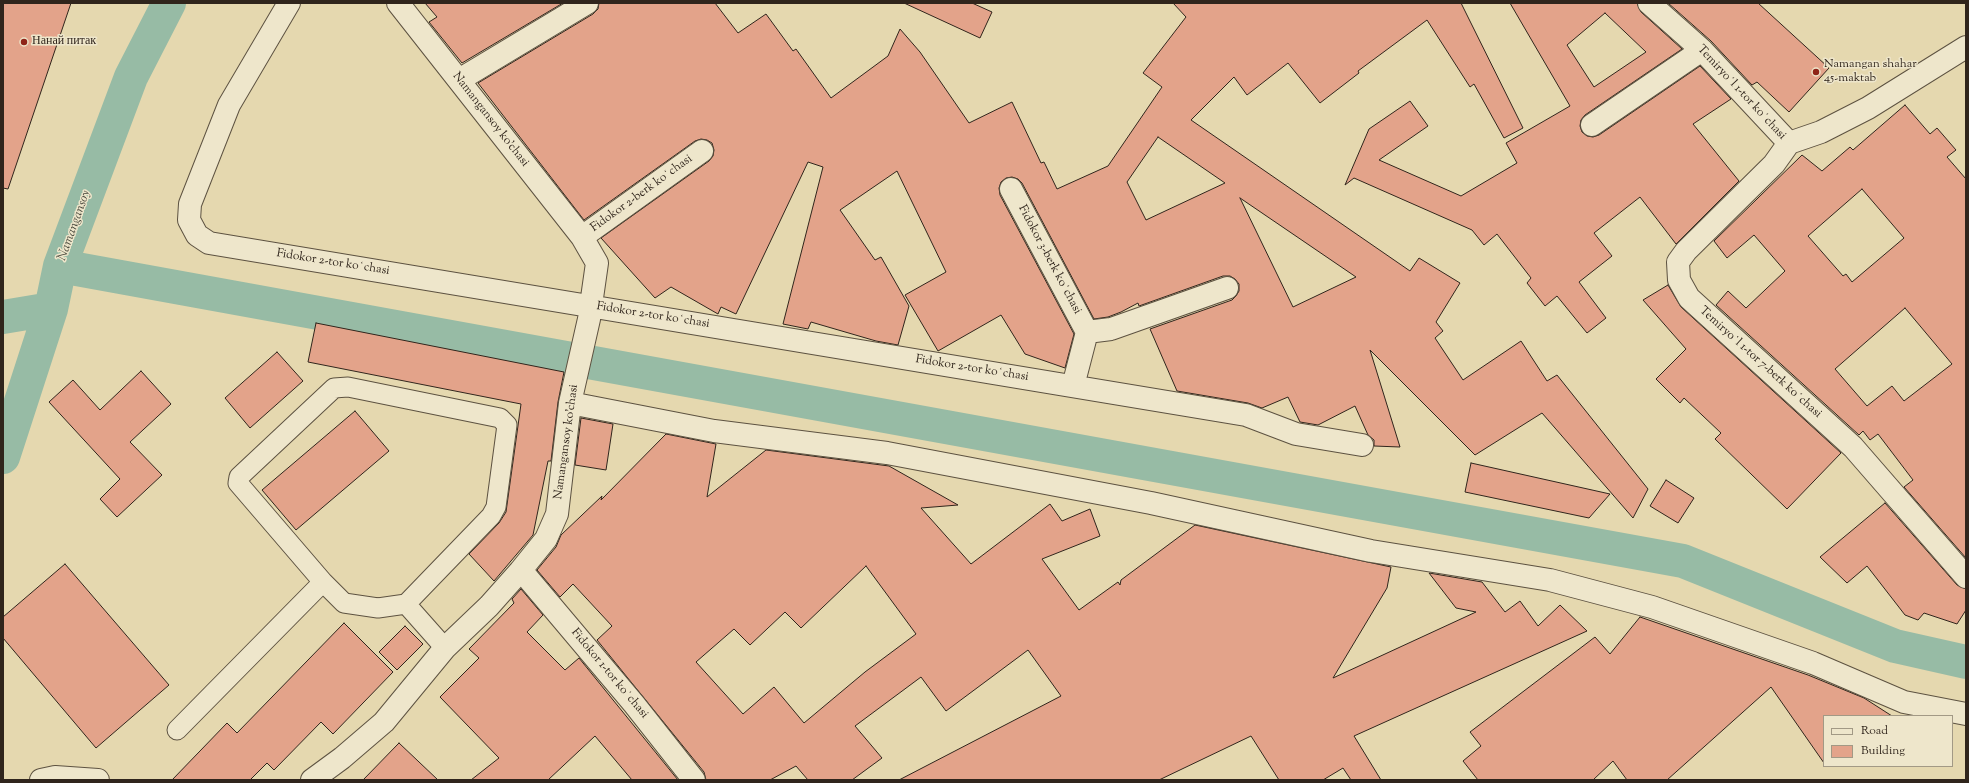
<!DOCTYPE html>
<html>
<head>
<meta charset="utf-8">
<style>
  body { margin:0 }
  #map { position:relative; width:1969px; height:783px; overflow:hidden; background:#e5d8af; font-family:"Sorts Mill Goudy",serif }
  canvas { display:block }
  .frame { position:absolute; inset:0; border:4px solid #30251c; pointer-events:none }
  .legend { position:absolute; left:1823px; top:715px; width:130px; height:52px; box-sizing:border-box; background:#eee6cb; border:1px solid #a29985; margin:0; padding:5px 7px; list-style:none; font-size:12px; color:#30251c }
  .legend li { display:flex; align-items:center; gap:8px; height:20px }
  .legend b { width:20px; border:1px solid #a29985 }
</style>
</head>
<body>
<div id="map">
<canvas width="1969" height="783"></canvas>
<div class="frame"></div>
<ul class="legend">
<li><b style="height:5px;background:#eee6cb"></b>Road</li>
<li><b style="height:11px;background:#e3a38a"></b>Building</li>
</ul>
</div>
<script>
const c = document.querySelector('canvas').getContext('2d');
c.lineJoin = 'round';
function poly(rows) {
  const path = new Path2D();
  for (const r of rows) {
    path.moveTo(r[0], r[1]);
    for (let i = 2; i < r.length; i += 2) path.lineTo(r[i], r[i + 1]);
  }
  return path;
}
function strokePath(path, color, width, dash) {
  c.strokeStyle = color;
  c.lineWidth = width;
  c.lineCap = dash ? 'butt' : 'round';
  c.setLineDash(dash || []);
  c.stroke(path);
}
function paint(path, color) {
  c.fillStyle = color;
  c.fill(path, 'evenodd');
}
function write(font, color, halo, rows, align = 'center') {
  c.font = font + ' "Sorts Mill Goudy",serif';
  c.lineWidth = 3;
  c.setLineDash([]);
  c.textBaseline = 'middle';
  c.strokeStyle = halo;
  c.fillStyle = color;
  for (const [text, x, y, turn = 0] of rows) {
    c.save();
    c.translate(x, y);
    c.rotate((+turn || 0) * Math.PI / 180);
    c.textAlign = isNaN(turn) ? turn : align;
    if (halo) c.strokeText(text, 0, 0);
    c.fillText(text, 0, 0);
    c.restore();
  }
}
strokePath(poly([
  [60,266,1683,561,1895,646,1966,662],
  [3,317,51,309],
  [3,457,51,309,60,266,131,77,169,3]
]), '#97bba5', 34);
const building = poly([
  [3,3,71,3,8,189,3,188,3,3],
  [425,3,563,3,462,63,429,22,437,17,425,3],
  [599,3,715,3,738,33,766,14,793,51,796,49,831,98,888,56,900,29,920,52,969,123,1012,102,1041,163,1044,162,1057,189,1108,166,1162,87,1143,73,1186,17,1173,3,1461,3,1523,128,1504,138,1474,84,1470,87,1427,20,1358,71,1359,73,1320,103,1288,63,1247,95,1234,77,1191,120,1410,271,1419,258,1460,283,1436,322,1443,331,1435,338,1463,380,1521,341,1547,381,1557,375,1648,489,1633,518,1542,413,1475,455,1370,350,1400,447,1374,446,1374,440,1368,435,1355,406,1318,425,1300,422,1288,397,1262,408,1248,403,1177,391,1150,329,1232,300,1236,296,1239,291,1239,284,1235,279,1230,276,1223,276,1139,306,1138,303,1121,312,1108,317,1094,319,1022,183,1018,179,1012,177,1006,178,1001,182,999,188,1000,195,1074,334,1065,368,1025,354,1001,315,938,351,905,295,946,272,897,171,840,210,875,260,881,257,909,306,898,345,876,341,811,322,808,329,783,324,823,167,808,162,736,314,721,307,718,314,671,287,655,298,601,238,709,161,713,156,714,150,712,143,707,140,701,139,695,141,584,220,478,83,593,14,598,9,599,3],
  [1158,137,1225,183,1146,220,1127,182,1158,137],
  [1240,198,1356,277,1293,307,1240,198],
  [904,3,972,3,992,12,980,38,904,3],
  [1510,3,1637,3,1641,12,1682,49,1585,115,1581,120,1580,126,1582,132,1587,136,1593,137,1599,135,1700,66,1731,99,1693,124,1739,181,1676,244,1640,197,1594,233,1612,256,1579,282,1606,318,1587,333,1557,296,1545,306,1527,283,1531,278,1497,234,1484,245,1472,230,1354,178,1345,185,1369,129,1410,101,1428,126,1379,160,1461,196,1517,163,1506,143,1570,106,1510,3],
  [1605,13,1646,52,1594,87,1567,45,1605,13],
  [1668,3,1758,3,1829,68,1789,112,1757,82,1752,85,1711,41,1668,3],
  [1905,105,1930,134,1937,128,1956,150,1947,157,1966,179,1966,558,1904,487,1913,480,1878,434,1870,440,1863,431,1859,435,1716,305,1728,291,1746,308,1785,271,1754,235,1727,258,1714,241,1802,155,1822,171,1850,147,1853,150,1905,105],
  [1862,189,1904,238,1852,282,1846,274,1843,276,1808,236,1862,189],
  [1905,308,1952,364,1904,401,1892,386,1867,406,1835,369,1905,308],
  [1668,285,1681,307,1841,453,1787,509,1715,439,1721,433,1684,398,1680,403,1656,379,1686,349,1643,300,1668,285],
  [316,323,564,372,558,402,551,461,548,461,533,535,494,581,469,554,499,523,506,512,521,404,308,362,316,323],
  [277,352,303,381,250,428,225,398,277,352],
  [141,371,171,404,130,442,162,475,117,517,100,499,120,479,49,402,73,380,100,410,141,371],
  [355,411,389,451,296,530,262,490,355,411],
  [581,418,613,424,606,470,575,465,581,418],
  [666,434,716,444,707,497,766,450,889,466,958,505,921,508,971,564,1050,504,1062,521,1090,509,1100,536,1042,559,1079,610,1118,582,1120,585,1121,580,1195,525,1391,567,1387,588,1333,678,1476,612,1456,608,1429,573,1482,582,1505,612,1520,601,1538,626,1560,605,1587,631,1354,736,1381,780,1351,780,1343,768,1323,780,1279,780,1251,736,1159,780,899,780,1061,696,1028,650,946,711,921,677,855,726,882,758,852,780,808,780,796,766,770,780,706,780,704,772,597,640,612,626,573,584,560,597,537,570,556,547,561,535,602,496,601,500,666,434],
  [866,566,916,634,865,672,804,723,774,687,743,714,696,662,734,629,750,645,785,612,801,628,866,566],
  [1471,463,1610,494,1589,518,1465,492,1471,463],
  [1666,480,1694,498,1678,523,1650,506,1666,480],
  [1885,503,1957,585,1966,589,1966,610,1957,624,1924,613,1918,620,1905,615,1867,566,1847,583,1820,557,1885,503],
  [65,564,169,685,96,748,3,638,3,617,65,564],
  [521,589,543,615,527,632,565,670,579,658,678,780,632,780,595,736,548,780,471,780,499,758,440,697,479,658,469,649,514,603,512,599,521,589],
  [1640,617,1808,675,1864,698,1892,716,1824,716,1824,763,1771,687,1667,780,1627,780,1613,761,1593,780,1478,780,1463,761,1481,746,1470,732,1595,637,1610,654,1640,617],
  [344,623,393,672,333,734,321,722,274,770,267,763,250,780,172,780,227,723,237,733,344,623],
  [405,626,423,644,397,670,379,652,405,626],
  [399,743,438,780,363,780,399,743]
]);
paint(building, '#e3a38a');
strokePath(building, '#30251c', 1);
const lane = poly([
  [406,604,445,648],
  [177,730,323,582,238,483,239,477,334,388,348,387,500,418,507,425,496,507,491,516,406,604,378,608,344,603,323,582]
]);
const street = poly([
  [289,3,229,105,190,204,189,220,197,235,209,243,1246,415,1296,434,1362,445],
  [1649,3,1702,50,1789,143],
  [459,80,587,3],
  [1592,125,1702,50],
  [1789,143,1774,164,1686,251,1678,262,1679,280,1689,298,1853,447,1966,577],
  [1789,143,1821,132,1868,108,1966,47],
  [1011,189,1087,332,1073,386],
  [582,237,702,151],
  [1087,332,1111,329,1227,288],
  [570,403,714,431,887,453,1151,503,1371,551,1550,580,1652,607,1813,663,1904,702,1966,714],
  [521,570,634,704,694,780],
  [41,780,55,777,98,780],
  [312,780,342,758,384,722,445,648,489,606,521,570,546,539,557,514,570,403,589,319,597,263,582,237,398,3]
]);
strokePath(lane, '#5d5241', 21);
strokePath(street, '#5d5241', 24);
strokePath(lane, '#eee6cb', 19);
strokePath(street, '#eee6cb', 22);
for (const [x, y, r, color] of [
  [24,42,4,"#8f2418"],
  [1816,72,4,"#8f2418"]
]) {
  const dot = new Path2D();
  dot.arc(x, y, r, 0, 2 * Math.PI);
  c.fillStyle = color;
  c.fill(dot);
  strokePath(dot, '#eee6cb', 1.5);
}
write('12px', '#30251c', '#eee6cb', [
  ["Нанай питак",32,42],
  ["Namangan shahar",1824,65],
  ["45-maktab",1824,79]
], 'left');
write('12px', '#30251c', '#eee6cb', [
  ["Temiryoʻl 1-tor koʻchasi",1741,93,47],
  ["Namangansoy ko'chasi",490,120,52],
  ["Fidokor 2-berk koʻchasi",642,194,-36],
  ["Fidokor 3-berk koʻchasi",1049,260,62],
  ["Fidokor 2-tor koʻchasi",333,263,9],
  ["Fidokor 2-tor koʻchasi",653,316,9],
  ["Temiryoʻl 1-tor 7-berk koʻchasi",1760,363,42],
  ["Fidokor 2-tor koʻchasi",972,369,9],
  ["Namangansoy ko'chasi",567,442,-82],
  ["Fidokor 1-tor koʻchasi",609,674,50]
]);
write('italic 13px', '#4a4a3e', '#eee6cb', [
  ["Namangansoy",75,226,-70]
]);
</script>
</body>
</html>
